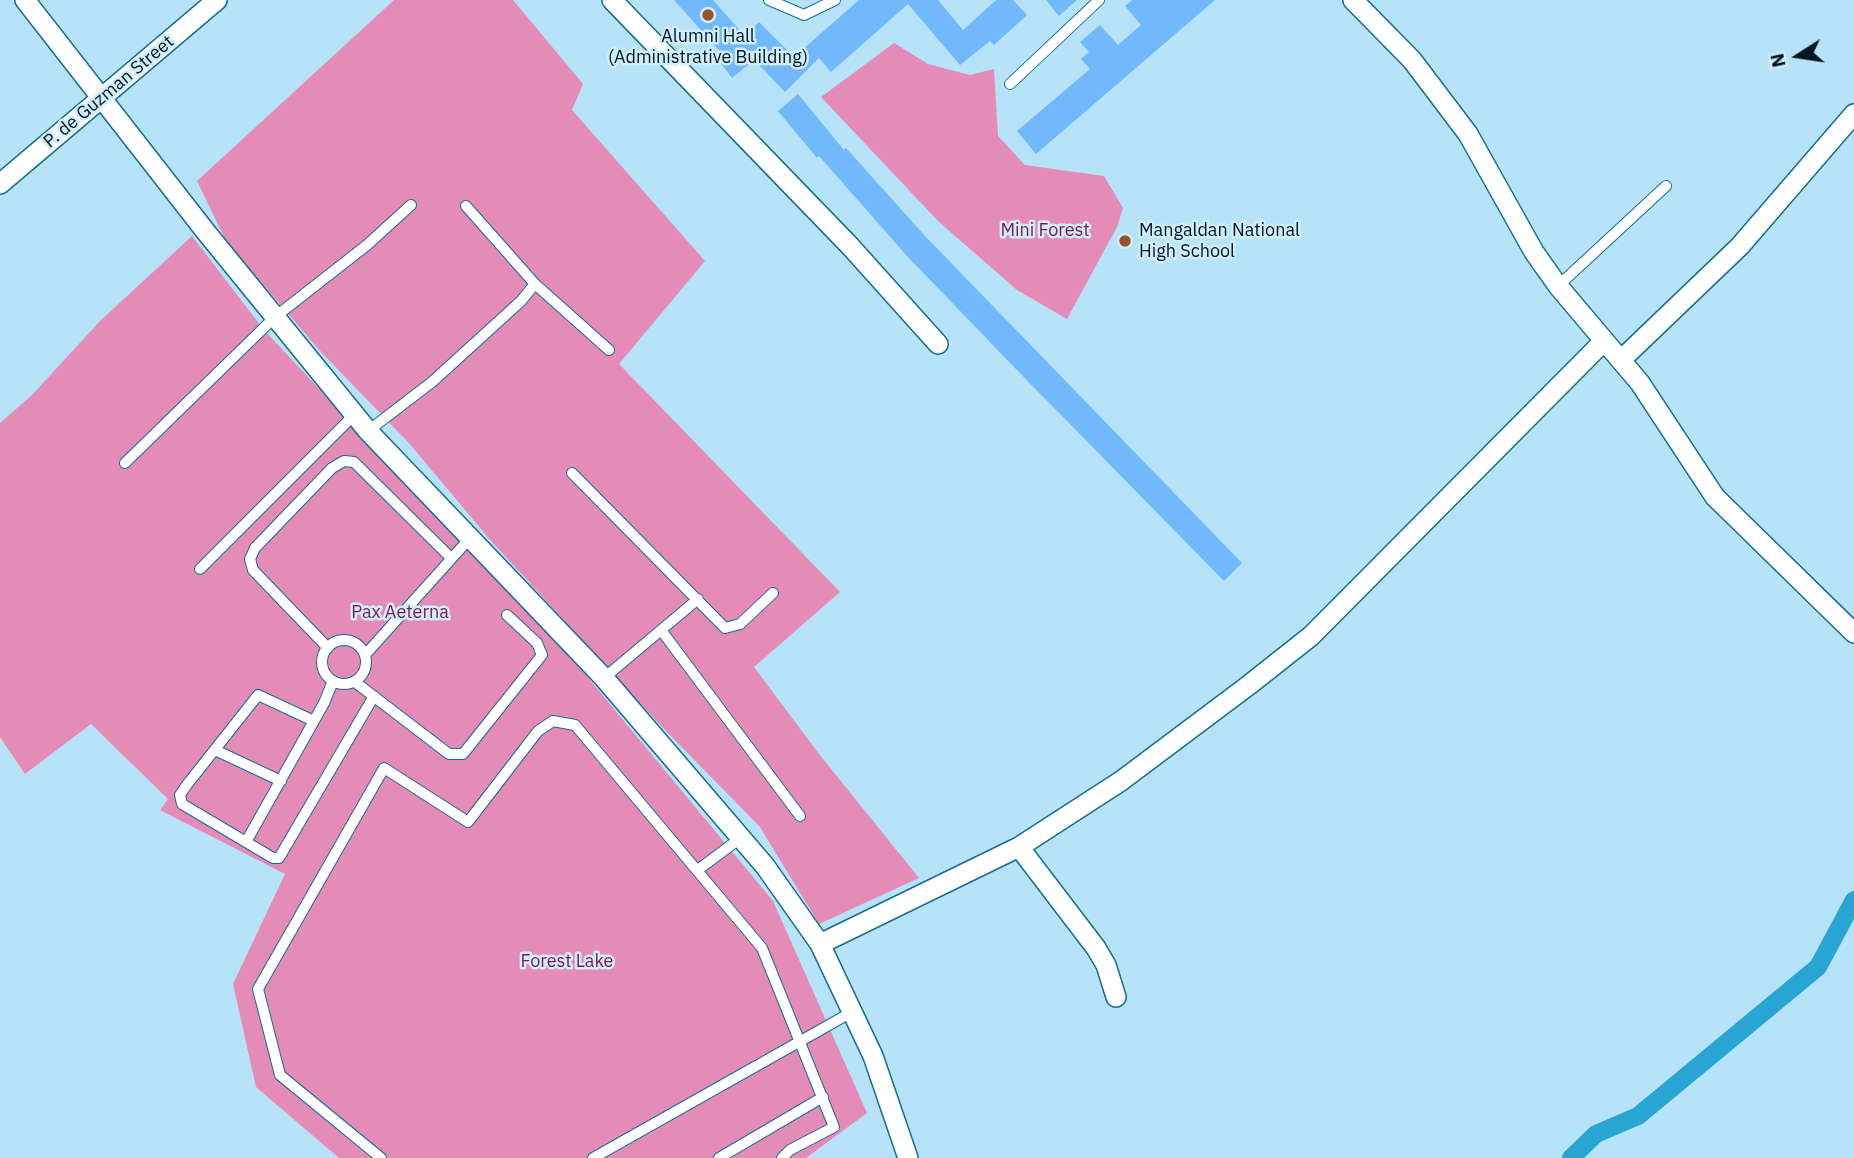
<!DOCTYPE html>
<html>
<head>
<meta charset="utf-8">
<style>
  body { margin:0 }
  #map { position:relative; width:1854px; height:1158px; overflow:hidden; background:#b6e3f8; font-family:"IBM Plex Sans",sans-serif }
  canvas { display:block }
  .north { position:absolute; left:1763px; top:21px; width:70px; height:70px; -webkit-text-stroke:5px #d0edfc; paint-order:stroke; rotate:258deg; font-size:19px; font-weight:700; line-height:28px; text-align:center; color:#011721 }
  .north::after { content:''; display:block; margin:auto; width:24px; height:32px; background:#011721; clip-path:polygon(50% 0,100% 100%,50% 72%,0 100%) }
</style>
</head>
<body>
<div id="map">
<canvas width="1854" height="1158"></canvas>
<div class="north">N</div>
</div>
<script>
const c = document.querySelector('canvas').getContext('2d');
c.lineJoin = 'round';
function paint(path, color) {
  c.fillStyle = color;
  c.fill(path, 'evenodd');
}
function poly(rows) {
  const path = new Path2D();
  for (const r of rows) {
    if (r.length === 3) {
      path.moveTo(r[0] + r[2], r[1]);
      path.arc(r[0], r[1], r[2], 0, 2 * Math.PI);
      continue;
    }
    path.moveTo(r[0], r[1]);
    for (let i = 2; i < r.length; i += 2) path.lineTo(r[i], r[i + 1]);
  }
  return path;
}
function strokePath(path, color, width, dash) {
  c.strokeStyle = color;
  c.lineWidth = width;
  c.lineCap = dash ? 'butt' : 'round';
  c.setLineDash(dash || []);
  c.stroke(path);
}
function write(font, color, halo, rows, align = 'center') {
  c.font = font + ' "IBM Plex Sans",sans-serif';
  c.lineWidth = 5;
  c.setLineDash([]);
  c.textBaseline = 'middle';
  c.strokeStyle = halo;
  c.fillStyle = color;
  for (const [text, x, y, turn = 0] of rows) {
    c.save();
    c.translate(x, y);
    c.rotate((+turn || 0) * Math.PI / 180);
    c.textAlign = isNaN(turn) ? turn : align;
    if (halo) c.strokeText(text, 0, 0);
    c.fillText(text, 0, 0);
    c.restore();
  }
}
paint(poly([
  [394,0,513,0,583,84,572,110,705,261,619,364,840,592,754,667,819,754,919,878,819,924,760,827,665,730,492,542,408,442,321,352,226,241,197,181],
  [894,43,928,64,970,75,994,69,998,136,1025,165,1104,176,1123,208,1117,227,1067,319,1017,290,939,222,821,97],
  [192,236,264,330,566,651,773,901,867,1113,806,1158,339,1158,256,1087,233,984,285,874,160,810,168,799,91,724,25,774,0,737,0,423,32,395,100,321]
]), '#e48bb8');
strokePath(poly([
  [1571,1158,1596,1134,1638,1116,1818,967,1854,900]
]), '#29a5d3', 18);
paint(poly([
  [674,0,713,0,745,36,759,22,794,57,859,0,938,0,963,30,996,0,1013,0,1027,15,994,45,990,41,960,65,908,4,831,72,819,58,785,92,754,60,732,78,720,62,726,58],
  [1046,0,1077,0,1059,16],
  [1132,0,1215,0,1036,154,1017,131,1090,69,1081,59,1089,52,1080,42,1100,25,1118,45,1141,25,1125,6],
  [798,94,844,150,846,148,926,237,1242,563,1224,581,1014,367,907,256,819,156,817,158,778,111]
]), '#71b8fd');
const service = poly([
  [769,0,804,15,835,0],
  [1010,84,1099,0],
  [535,284,609,350],
  [1558,286,1666,186],
  [368,431,432,382,521,301,535,284,466,206],
  [125,463,275,317,367,245,411,205],
  [572,473,725,628,740,624,773,593],
  [200,569,355,414],
  [661,630,800,816],
  [344,662,22],
  [328,648,253,570,250,559,255,548,332,468,344,461,354,462,451,558],
  [365,655,470,538],
  [604,678,698,599],
  [355,682,449,754,463,754,542,655,537,643,507,615],
  [314,721,258,695,186,786,180,795,182,804,273,858,279,858,374,696],
  [215,750,281,781],
  [246,842,324,703,333,681],
  [699,869,742,837],
  [381,1158,280,1075,258,989,384,768,468,822,538,731,553,721,575,725,762,948,834,1127,790,1150,782,1158],
  [593,1158,852,1012],
  [719,1158,823,1097]
]);
const minor = poly([
  [25,0,206,232,368,431,604,678,765,866,820,944,873,1056,908,1158],
  [612,0,850,246,938,344],
  [1353,0,1412,60,1468,134,1534,252,1558,286,1640,383,1715,497,1854,633],
  [0,184,217,0],
  [1621,360,1740,246,1854,114],
  [1019,847,1096,948,1106,965,1116,997],
  [820,944,1019,847,1121,781,1249,685,1311,636,1604,341]
]);
strokePath(service, '#156d8d', 12);
strokePath(minor, '#156d8d', 22);
strokePath(service, '#fff', 10);
strokePath(minor, '#fff', 19);
for (const [x, y, r, color] of [
  [708,15,7,"#99532a"],
  [1125,241,7,"#99532a"]
]) {
  const dot = new Path2D();
  dot.arc(x, y, r, 0, 2 * Math.PI);
  c.fillStyle = color;
  c.fill(dot);
  strokePath(dot, '#d0edfc', 2.5);
}
write('18px', '#011721', '#d0edfc', [
  ["Alumni Hall",708,37],
  ["(Administrative Building)",708,58],
  ["Mangaldan National",1139,231,"left"],
  ["High School",1139,252,"left"]
]);
write('18px', '#011721', '#d0edfc', [
  ["P. de Guzman Street",109,92,-40]
]);
write('18px', '#7c1854', '#d0edfc', [
  ["Mini Forest",1045,231],
  ["Pax Aeterna",400,613],
  ["Forest Lake",567,962]
]);
</script>
</body>
</html>
